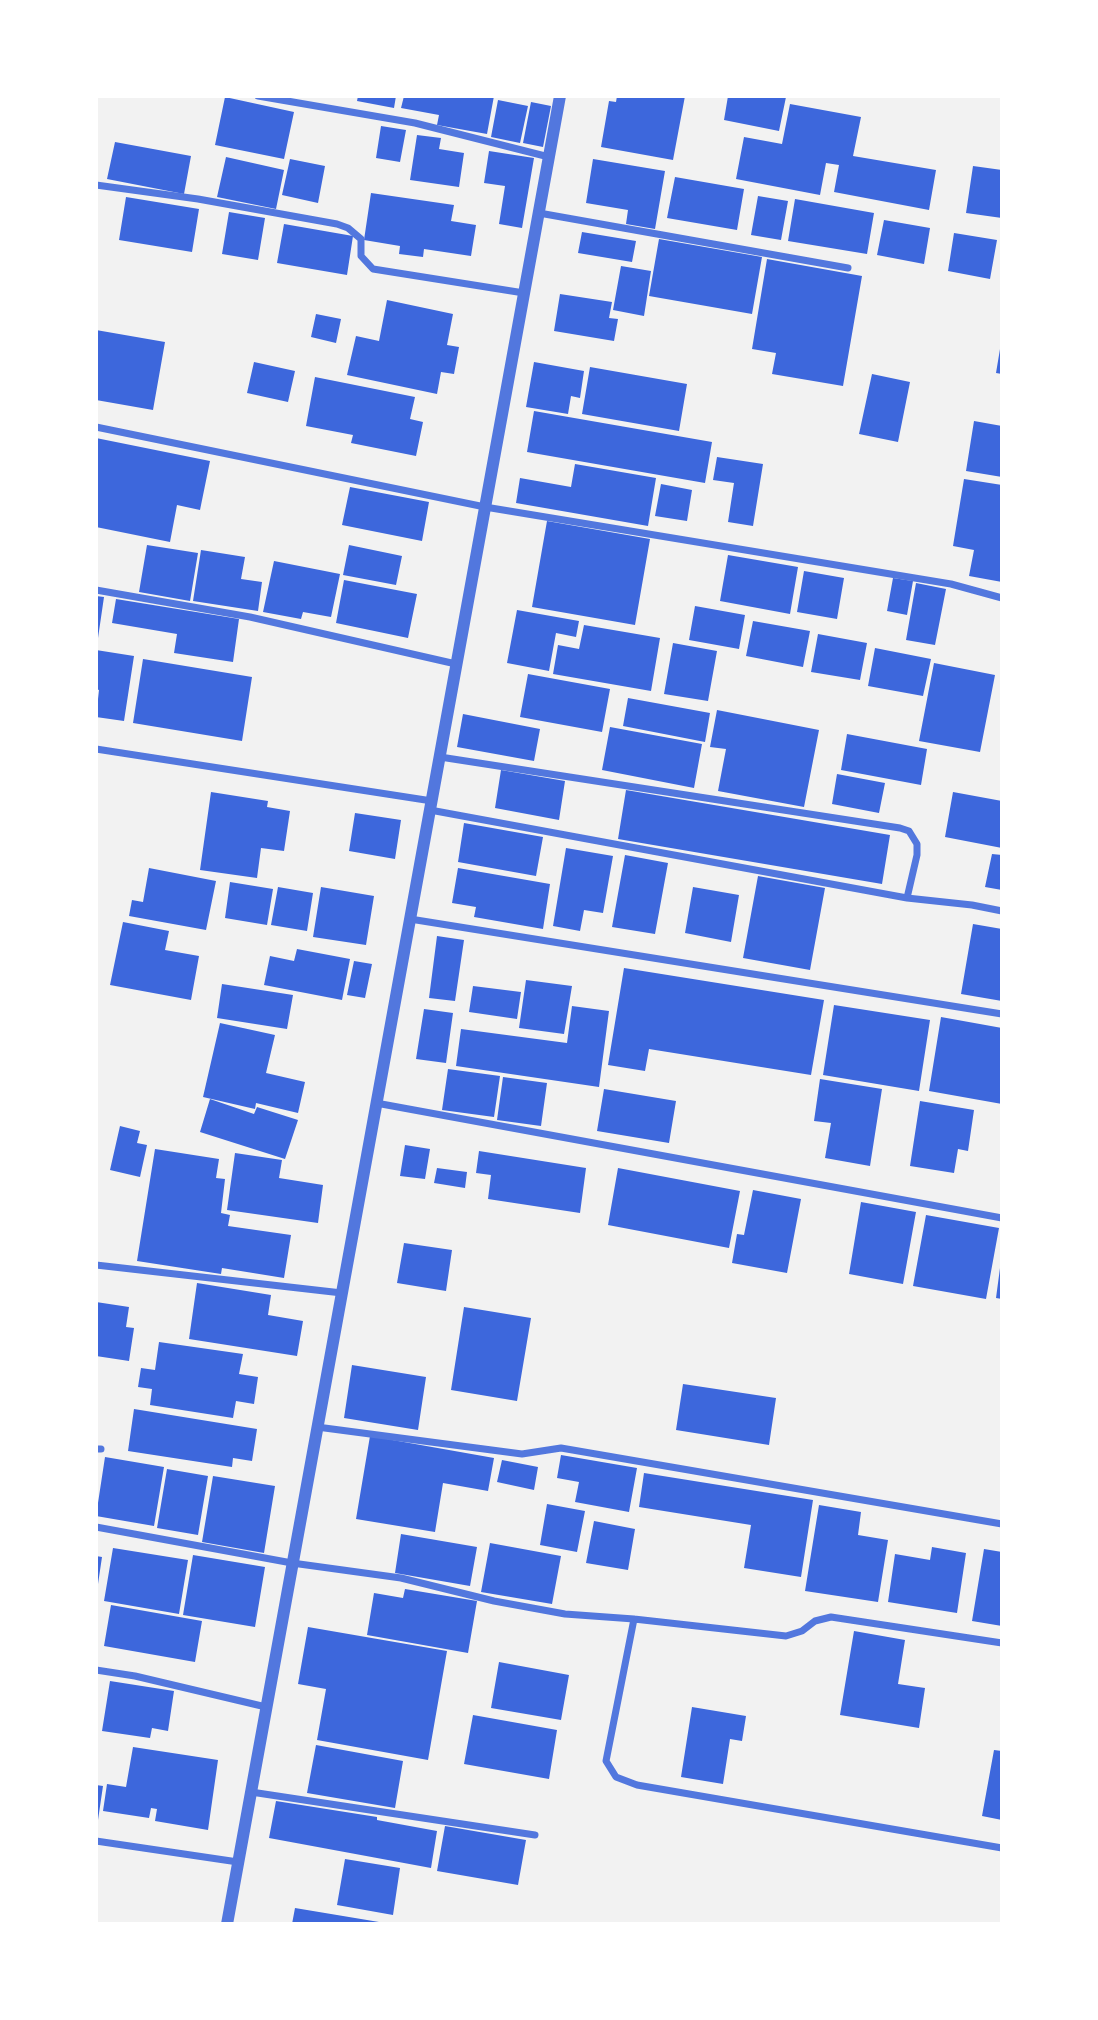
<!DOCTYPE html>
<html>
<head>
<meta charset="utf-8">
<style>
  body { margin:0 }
  #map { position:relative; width:1098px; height:2020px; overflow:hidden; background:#f2f2f2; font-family:Overpass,sans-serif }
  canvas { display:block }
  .frame { position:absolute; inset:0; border:98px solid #fff; pointer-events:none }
</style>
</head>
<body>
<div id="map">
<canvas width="1098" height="2020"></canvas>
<div class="frame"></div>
</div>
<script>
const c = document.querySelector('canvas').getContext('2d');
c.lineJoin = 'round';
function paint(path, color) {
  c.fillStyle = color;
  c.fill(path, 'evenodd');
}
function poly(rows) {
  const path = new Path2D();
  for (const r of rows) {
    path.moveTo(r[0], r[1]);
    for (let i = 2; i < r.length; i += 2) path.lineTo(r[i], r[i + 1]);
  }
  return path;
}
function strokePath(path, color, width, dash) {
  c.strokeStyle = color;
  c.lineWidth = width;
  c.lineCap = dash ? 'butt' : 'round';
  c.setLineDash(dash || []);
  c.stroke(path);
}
paint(poly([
  [358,96,396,96,394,108,357,101],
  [404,96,494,96,487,134,437,125,439,115,401,108],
  [617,96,685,96,673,160,601,147,609,101,616,102],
  [728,96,786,97,779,131,724,120],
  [225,97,294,112,284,159,215,145],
  [498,100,528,106,520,143,491,137],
  [531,102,551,106,543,147,523,143],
  [790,104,861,117,853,156,936,170,929,210,834,192,839,165,826,163,820,195,736,179,744,137,782,144],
  [381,126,406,130,400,162,376,158],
  [417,135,441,138,439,149,464,153,459,187,410,180],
  [115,142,191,156,184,194,107,179],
  [489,151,534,158,522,228,499,224,505,186,484,183],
  [226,157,284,170,276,209,217,197],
  [290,159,325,166,318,203,282,195],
  [593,159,665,171,655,229,626,224,628,210,586,203],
  [973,166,1002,170,1002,218,966,213],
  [675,177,744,189,737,230,667,218],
  [371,193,454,205,451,221,476,225,471,256,424,249,423,257,399,254,400,246,364,240],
  [758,196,788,201,781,240,751,235],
  [126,197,199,209,192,252,119,240],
  [795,199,874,213,867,254,788,241],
  [229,212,265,218,258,260,222,254],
  [884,220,930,228,924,264,877,255],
  [284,224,353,236,347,275,277,263],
  [582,232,636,241,632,262,578,253],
  [954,233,997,240,990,279,948,271],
  [659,239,762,257,752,314,649,296],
  [767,259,862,276,843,386,772,374,776,353,752,349],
  [621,266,651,271,644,316,613,310],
  [560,294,612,302,609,318,618,319,614,341,554,331],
  [387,300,453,314,447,345,459,347,454,374,441,372,437,394,347,375,356,336,379,341],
  [316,314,341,319,336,343,311,337],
  [96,330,165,342,153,410,96,400],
  [1000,349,1002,349,1002,374,996,373],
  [254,362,295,371,288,402,247,393],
  [534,362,584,371,580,398,571,396,568,414,526,407],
  [590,367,687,384,679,431,582,414],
  [872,374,910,382,898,442,859,434],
  [315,377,415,397,410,419,423,422,416,456,351,443,353,435,306,426],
  [534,411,712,442,705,483,527,452],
  [974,421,1002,426,1002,477,966,471],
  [96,438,210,461,200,510,177,505,170,542,96,527],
  [717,457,763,464,753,526,728,522,734,483,713,480],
  [575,464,656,478,648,526,516,503,520,478,571,487],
  [964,479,1002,485,1002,582,969,576,974,550,953,546],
  [661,484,692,490,687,521,655,516],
  [350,487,429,502,422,541,342,525],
  [547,521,650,539,635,625,532,607],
  [147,545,198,553,190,601,139,592],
  [349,545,402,556,396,585,343,575],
  [201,550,245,557,241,579,262,582,258,611,193,601],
  [728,555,798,567,790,614,720,601],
  [274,561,340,574,331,617,303,612,301,619,263,612],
  [804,571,844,578,837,619,797,612],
  [893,578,913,581,907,615,887,611],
  [344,580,417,594,408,638,336,623],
  [916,583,946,589,935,645,906,640],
  [96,596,104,597,98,638,96,638],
  [116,599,239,619,233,662,174,653,177,634,112,623],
  [695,606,745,615,739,649,689,640],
  [517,610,579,621,576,637,556,633,549,671,507,663],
  [753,621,810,631,803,667,746,656],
  [584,625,660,638,651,691,553,674,558,645,579,649],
  [818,634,867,643,860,680,811,672],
  [673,643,717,651,708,701,664,694],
  [875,648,931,659,923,696,868,686],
  [96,650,134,656,124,721,96,717,99,690,96,689],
  [143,659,252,677,242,741,133,723],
  [934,663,995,675,980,752,919,741],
  [528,674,610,689,602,732,520,717],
  [628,698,710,713,705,742,623,726],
  [717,710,819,730,804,807,718,791,726,749,710,747],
  [463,714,540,729,534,761,457,747],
  [610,727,702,744,694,788,602,770],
  [847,734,927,749,921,785,841,770],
  [501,770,565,781,559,820,495,808],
  [837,774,885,783,879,813,832,804],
  [626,790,890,835,882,884,618,839],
  [211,792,268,801,267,807,290,811,284,851,261,848,257,878,200,870],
  [953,792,1002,801,1002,848,945,837],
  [355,813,401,820,395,859,349,851],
  [464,823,543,837,536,876,458,862],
  [566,848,613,856,603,913,584,910,580,931,553,926],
  [992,854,1002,855,1002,890,985,887],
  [625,855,668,863,655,934,612,927],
  [149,868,216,881,206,930,129,916,132,900,143,902],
  [458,868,550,884,543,929,474,917,476,907,452,903],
  [758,876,825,888,810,970,743,958],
  [230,882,273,889,267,925,225,918],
  [278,887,313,893,307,931,271,925],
  [321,887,374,896,366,945,313,937],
  [693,887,739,895,731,942,685,933],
  [123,922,169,931,165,950,199,956,191,1000,110,985],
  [973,924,1002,929,1002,1001,961,994],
  [437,936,464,940,455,1001,429,998],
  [297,949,350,959,342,1000,264,985,270,956,294,961],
  [354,961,372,964,365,998,347,995],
  [624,968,824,1000,811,1075,649,1049,645,1071,608,1065],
  [526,980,572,986,564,1034,519,1028],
  [222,984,293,995,287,1029,217,1018],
  [473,986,521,992,517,1019,469,1012],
  [834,1005,930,1020,919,1091,823,1075],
  [572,1006,609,1011,599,1087,456,1066,461,1029,567,1043],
  [424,1009,453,1013,446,1063,416,1059],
  [941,1017,1002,1028,1002,1104,929,1091],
  [220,1023,275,1035,266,1073,305,1082,298,1113,256,1103,255,1109,203,1097],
  [448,1069,500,1076,494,1117,442,1110],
  [503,1077,547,1083,541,1126,497,1120],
  [820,1079,882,1089,870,1166,825,1158,831,1123,814,1121],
  [604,1089,676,1101,669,1143,597,1131],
  [210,1099,254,1114,257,1107,298,1120,285,1159,200,1132],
  [920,1101,974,1110,968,1151,958,1149,954,1173,910,1166],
  [120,1126,140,1131,137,1143,147,1145,140,1177,110,1170],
  [405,1145,430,1149,425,1179,400,1176],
  [155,1149,219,1159,216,1178,225,1179,221,1213,230,1215,228,1226,291,1235,284,1278,222,1268,221,1274,137,1261],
  [479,1151,586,1168,580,1213,488,1199,491,1175,476,1173],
  [235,1153,282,1160,279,1178,323,1185,318,1223,227,1210],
  [437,1168,467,1172,465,1188,434,1183],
  [618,1168,740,1191,729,1248,608,1225],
  [753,1190,801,1199,787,1273,732,1263,737,1234,744,1235],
  [861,1202,916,1212,903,1284,849,1274],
  [926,1215,999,1228,986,1299,913,1286],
  [404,1243,452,1250,446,1291,397,1283],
  [1000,1268,1002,1268,1002,1299,996,1298],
  [197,1283,271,1295,268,1315,303,1321,297,1356,189,1339],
  [96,1302,129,1307,126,1327,134,1328,129,1361,96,1356],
  [464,1307,531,1318,517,1401,451,1390],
  [159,1342,243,1354,239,1374,258,1377,254,1404,236,1401,233,1418,150,1405,152,1389,138,1387,141,1368,155,1370],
  [352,1365,426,1377,418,1430,344,1418],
  [683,1384,776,1398,769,1445,676,1430],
  [134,1409,257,1429,252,1461,233,1458,232,1467,128,1451],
  [370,1436,494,1458,488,1491,443,1483,435,1532,356,1519],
  [561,1455,637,1468,629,1512,575,1502,579,1482,557,1478],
  [105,1457,164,1467,154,1526,96,1516],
  [502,1460,538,1467,534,1490,497,1482],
  [167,1469,208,1476,198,1535,157,1528],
  [644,1473,813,1500,801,1577,744,1568,751,1525,639,1507],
  [213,1476,275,1486,264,1553,202,1542],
  [547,1504,585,1511,577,1552,540,1545],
  [819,1505,861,1512,858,1535,888,1540,878,1602,805,1591],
  [594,1521,635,1529,628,1570,586,1563],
  [401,1534,477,1547,470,1586,395,1573],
  [490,1543,561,1556,552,1604,481,1592],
  [932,1547,966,1553,957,1613,888,1602,895,1554,930,1560],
  [113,1548,188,1560,179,1614,104,1601],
  [984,1549,1002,1552,1002,1626,972,1621],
  [193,1555,265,1567,255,1627,183,1615],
  [96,1556,102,1557,98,1584,96,1584],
  [405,1589,477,1601,468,1653,367,1635,374,1593,403,1598],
  [111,1605,202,1621,195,1662,104,1646],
  [308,1627,447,1651,428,1760,317,1740,326,1689,298,1684],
  [854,1631,905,1640,898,1684,925,1688,919,1728,840,1715],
  [499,1662,569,1675,561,1720,491,1708],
  [110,1681,174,1691,168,1731,152,1728,150,1738,102,1731],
  [692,1707,746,1716,742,1741,730,1739,723,1784,681,1777],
  [473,1715,557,1730,549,1779,464,1764],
  [316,1745,403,1761,395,1808,307,1793],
  [133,1747,218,1760,208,1830,155,1821,157,1809,151,1808,149,1818,103,1811,107,1784,126,1787],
  [994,1750,1002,1751,1002,1820,982,1816],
  [96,1785,103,1786,98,1820,96,1819],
  [276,1801,377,1817,377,1820,437,1831,431,1868,269,1838],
  [445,1826,526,1840,518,1885,437,1871],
  [345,1859,400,1868,393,1915,337,1905],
  [295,1908,379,1922,379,1924,292,1924]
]), '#3d67dc');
strokePath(poly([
  [258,96,415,123,549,157],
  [96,185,198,199,337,224,348,228,361,239,361,256,373,269,524,293],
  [539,213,848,268],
  [96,427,485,507,951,584,1002,598],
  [96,590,250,617,456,664],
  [96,749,432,801],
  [440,757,900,828,909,831,917,844,917,855,907,898],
  [430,810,907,898,972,905,1002,911],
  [410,919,1002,1014],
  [376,1103,1002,1218],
  [96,1265,342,1293],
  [317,1427,522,1454,561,1448,1002,1524],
  [96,1449,101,1449],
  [96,1527,292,1563,401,1578,494,1601,565,1614,634,1619,786,1636,802,1631,815,1621,831,1617,1002,1643],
  [634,1619,606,1761,616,1777,637,1785,1002,1848],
  [96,1670,135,1676,266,1707],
  [251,1792,535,1835],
  [96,1841,238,1862]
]), '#5277de', 7);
strokePath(poly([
  [227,1924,560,96]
]), '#5277de', 12);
</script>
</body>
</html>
